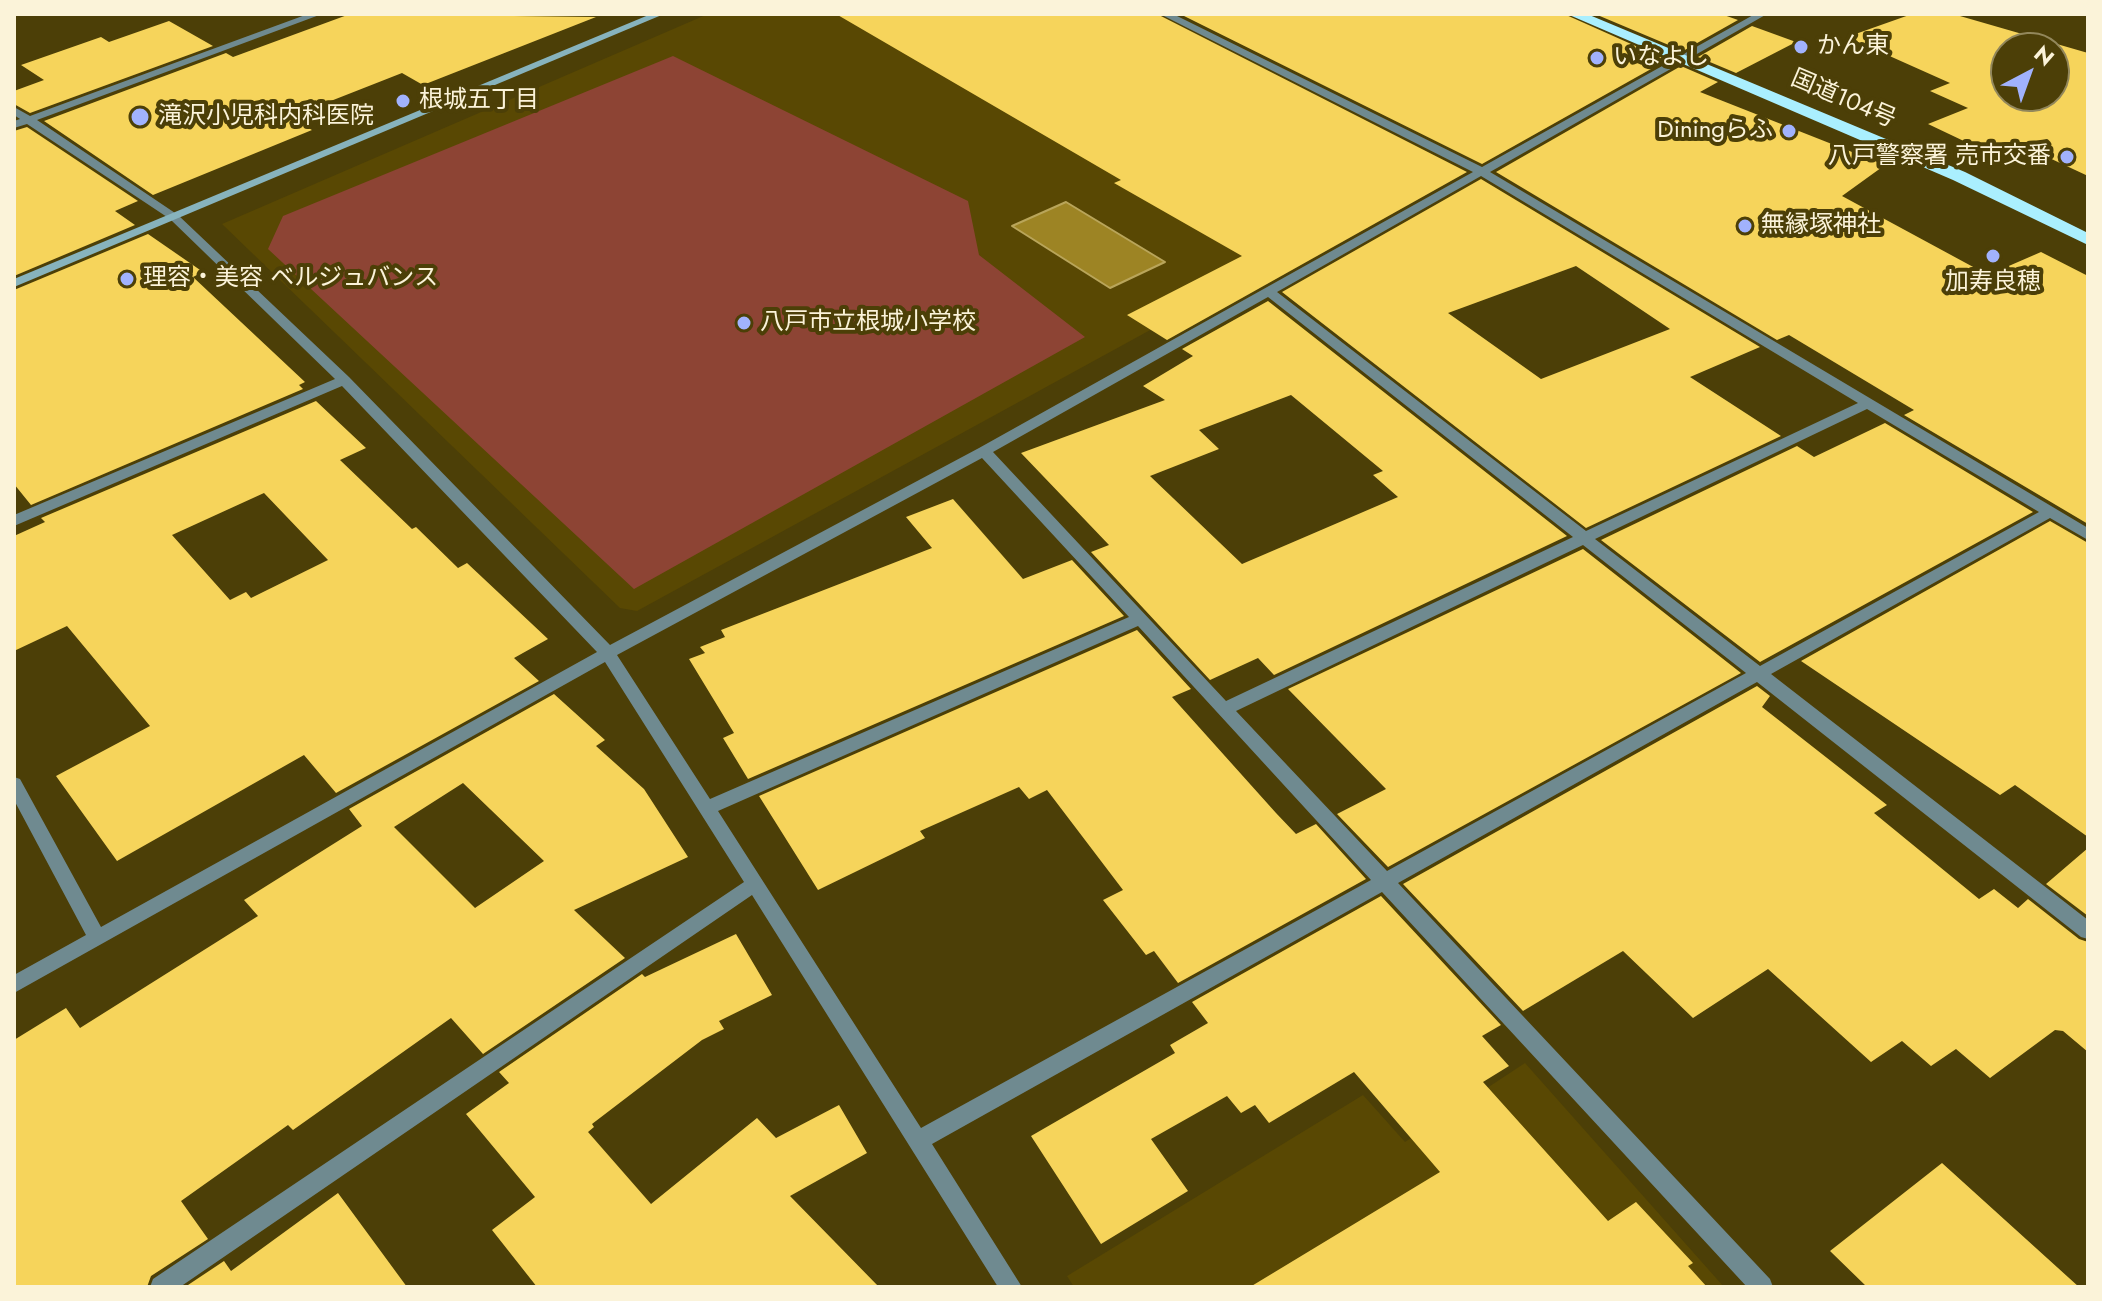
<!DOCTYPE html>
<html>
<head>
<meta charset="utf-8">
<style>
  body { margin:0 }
  #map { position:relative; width:2102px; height:1301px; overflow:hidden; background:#4c3f07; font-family:Jost,sans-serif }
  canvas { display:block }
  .frame { position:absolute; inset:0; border:16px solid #fbf3d9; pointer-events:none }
  .north { position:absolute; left:1990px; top:32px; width:80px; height:80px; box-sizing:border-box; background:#4c3f07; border:2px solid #92875b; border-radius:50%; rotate:41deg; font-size:22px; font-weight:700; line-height:32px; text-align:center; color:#fbf3d9 }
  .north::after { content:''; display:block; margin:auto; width:28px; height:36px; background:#a1b2fd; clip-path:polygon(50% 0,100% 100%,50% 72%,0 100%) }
</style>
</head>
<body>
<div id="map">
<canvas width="2102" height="1301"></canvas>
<div class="frame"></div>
<div class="north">N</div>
</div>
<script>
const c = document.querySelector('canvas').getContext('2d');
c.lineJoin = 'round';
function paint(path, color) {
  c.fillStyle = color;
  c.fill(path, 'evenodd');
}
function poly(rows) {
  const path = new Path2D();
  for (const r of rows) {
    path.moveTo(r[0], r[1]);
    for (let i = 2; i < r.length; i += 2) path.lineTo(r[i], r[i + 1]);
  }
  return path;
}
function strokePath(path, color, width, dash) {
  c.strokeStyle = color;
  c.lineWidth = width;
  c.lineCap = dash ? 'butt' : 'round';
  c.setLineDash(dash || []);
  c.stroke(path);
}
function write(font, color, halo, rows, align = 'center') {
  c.font = font + ' Jost,"Noto Sans JP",sans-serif';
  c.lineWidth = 8;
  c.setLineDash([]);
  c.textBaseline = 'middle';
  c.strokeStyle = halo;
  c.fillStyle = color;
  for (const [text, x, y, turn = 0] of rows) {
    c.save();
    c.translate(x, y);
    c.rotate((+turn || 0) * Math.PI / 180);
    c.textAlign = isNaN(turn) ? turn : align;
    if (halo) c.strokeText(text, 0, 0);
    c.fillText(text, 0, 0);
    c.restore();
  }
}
paint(poly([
  [708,14,1143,14,1448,162,1448,167,637,611,620,608,222,224],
  [1525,1063,1724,1287,1074,1287,1067,1276,1363,1095,1405,1142]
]), '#594803');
paint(poly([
  [673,56,968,201,979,255,1085,337,634,589,268,249,283,216]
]), '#8d4434');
const water = poly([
  [1066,202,1165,262,1110,288,1012,226,1066,202]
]);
paint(water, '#9d8424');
strokePath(water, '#b9a55a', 2);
paint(poly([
  [350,14,596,17,423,85,402,73,290,117,312,130,153,195,44,121,226,53,233,57],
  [836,14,1157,14,1467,172,1167,340,1127,315,1242,256,1114,183,1121,180],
  [1180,14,1564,14,1667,60,1482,164],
  [1595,14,1721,14,1738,20,1683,51],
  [1912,14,1953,14,2088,53,2088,176,2015,142,1989,153,1928,124,1968,108,1930,91,1950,83,1847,37],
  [2006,48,2054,48,2054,96,2006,96],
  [169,21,213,46,30,113,14,104,14,91,44,80,21,65,101,37,109,42],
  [1752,26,1796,42,1736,73,1698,57],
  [1681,66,1718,82,1700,92,1885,165,1842,196,1988,275,2041,252,2088,276,2088,524,1904,415,1914,410,1789,335,1777,340,1496,172],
  [27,127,138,201,115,211,135,225,14,276,14,131],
  [1481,179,1760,347,1690,377,1781,436,1586,528,1282,292],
  [1576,266,1670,329,1541,379,1448,313],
  [148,234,203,272,193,277,305,382,299,385,303,389,31,505,14,484,14,290],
  [1268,301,1567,536,1274,675,1258,658,1210,680,1091,552,1109,545,1021,453,1165,400,1143,386,1193,356,1182,349],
  [1291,395,1383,471,1373,475,1398,497,1242,564,1150,476,1219,449,1199,430],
  [316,401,366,448,340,460,412,529,416,527,458,568,467,563,548,639,514,658,539,681,336,793,304,755,117,861,56,776,150,726,67,626,14,651,14,536,45,522,41,518],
  [264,493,328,560,251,598,246,592,230,600,172,535],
  [1885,423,2033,512,1760,662,1601,540,1797,446,1814,457],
  [953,499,1023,579,1072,560,1124,616,748,779,723,738,734,733,689,659,705,653,700,647,725,637,721,630,932,548,906,517],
  [2050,521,2088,543,2088,837,2015,785,2000,795,1801,661],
  [1583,549,1741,673,1388,867,1337,814,1386,789,1288,689],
  [1137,630,1191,689,1172,697,1276,813,1296,834,1316,824,1366,879,1178,983,1154,951,1146,955,1103,900,1123,890,1047,790,1029,799,1019,787,920,831,925,838,818,890,759,796],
  [1757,686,1770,696,1762,707,1887,805,1874,813,1979,899,1994,889,2018,908,2028,899,2079,939,2088,942,2088,1052,2063,1031,2055,1030,1990,1078,1956,1049,1931,1066,1902,1041,1871,1062,1768,969,1693,1018,1623,951,1523,1011,1403,884],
  [554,694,605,740,596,746,644,789,688,857,574,910,625,958,483,1054,451,1018,293,1130,288,1125,181,1201,208,1239,151,1276,147,1287,14,1287,14,1040,66,1008,80,1028,258,916,244,900,362,826,349,809],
  [463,783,544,861,475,908,394,827],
  [2088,848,2088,916,2046,884],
  [1381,896,1501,1025,1482,1036,1509,1066,1483,1082,1608,1221,1636,1202,1693,1263,1688,1266,1707,1287,1250,1287,1440,1172,1354,1072,1269,1123,1255,1105,1241,1113,1227,1096,1151,1139,1188,1191,1101,1244,1031,1136,1175,1053,1170,1045,1208,1023,1192,1002],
  [736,934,772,995,719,1021,724,1029,702,1040,592,1124,594,1127,588,1132,651,1204,757,1118,776,1138,839,1105,867,1153,790,1196,879,1287,537,1287,492,1230,535,1197,466,1114,509,1083,499,1072,642,974,645,977],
  [1942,1163,2079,1287,1867,1287,1830,1251],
  [338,1193,407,1287,185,1287,224,1261,231,1271]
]), '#f6d45b');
paint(poly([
  [308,14,322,14,37,120,178,215,349,377,610,645,979,448,1473,172,1160,14,1173,14,1482,167,1755,14,1767,14,1490,172,2088,528,2088,540,2050,518,1771,674,2088,920,2088,939,2081,937,1757,682,1398,883,1770,1279,1773,1287,1747,1287,1382,892,932,1144,1022,1287,998,1287,752,895,180,1287,150,1287,153,1279,744,882,605,662,14,993,14,975,86,935,14,800,14,777,20,779,101,927,597,652,342,386,14,526,14,515,335,379,170,219,27,124,14,128,14,121,20,119,14,115,14,107,30,116,308,14],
  [1481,176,1858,403,1586,531,1277,292,1481,176],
  [1268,297,1573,537,1226,701,993,452,1268,297],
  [1867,409,2039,512,1760,666,1595,539,1867,409],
  [982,458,1129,617,710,799,617,655,982,458],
  [1583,545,1746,673,1387,871,1236,711,1583,545],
  [1138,626,1371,880,921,1128,718,811,1138,626]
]), '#6f8a90');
paint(poly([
  [651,14,664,14,14,287,14,279,651,14]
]), '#87b3bd');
paint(poly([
  [1567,14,1587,14,1965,172,2088,233,2088,245,1953,180,1567,14]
]), '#aaeffe');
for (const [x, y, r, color] of [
  [1801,47,8,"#a1b2fd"],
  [1597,58,8,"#a1b2fd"],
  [403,101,8,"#a1b2fd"],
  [140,117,10,"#a1b2fd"],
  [1789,131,8,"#a1b2fd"],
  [2067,157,8,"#a1b2fd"],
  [1745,226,8,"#a1b2fd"],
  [1993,256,8,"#a1b2fd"],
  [127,279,8,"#a1b2fd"],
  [744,323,8,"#a1b2fd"]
]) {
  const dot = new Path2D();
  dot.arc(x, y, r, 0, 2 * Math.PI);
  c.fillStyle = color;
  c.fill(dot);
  strokePath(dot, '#4c3f07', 3);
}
write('24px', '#fbf3d9', '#4c3f07', [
  ["かん東",1817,47],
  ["いなよし",1613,58],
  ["根城五丁目",419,101],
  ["滝沢小児科内科医院",158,117],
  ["Diningらふ",1773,131,"right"],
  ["八戸警察署 売市交番",2051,157,"right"],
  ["無縁塚神社",1761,226],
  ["理容・美容 ベルジュバンス",143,279],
  ["加寿良穂",1993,283,"center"],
  ["八戸市立根城小学校",760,323]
], 'left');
write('24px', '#fbf3d9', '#4c3f07', [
  ["国道104号",1843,100,23]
]);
</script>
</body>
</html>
